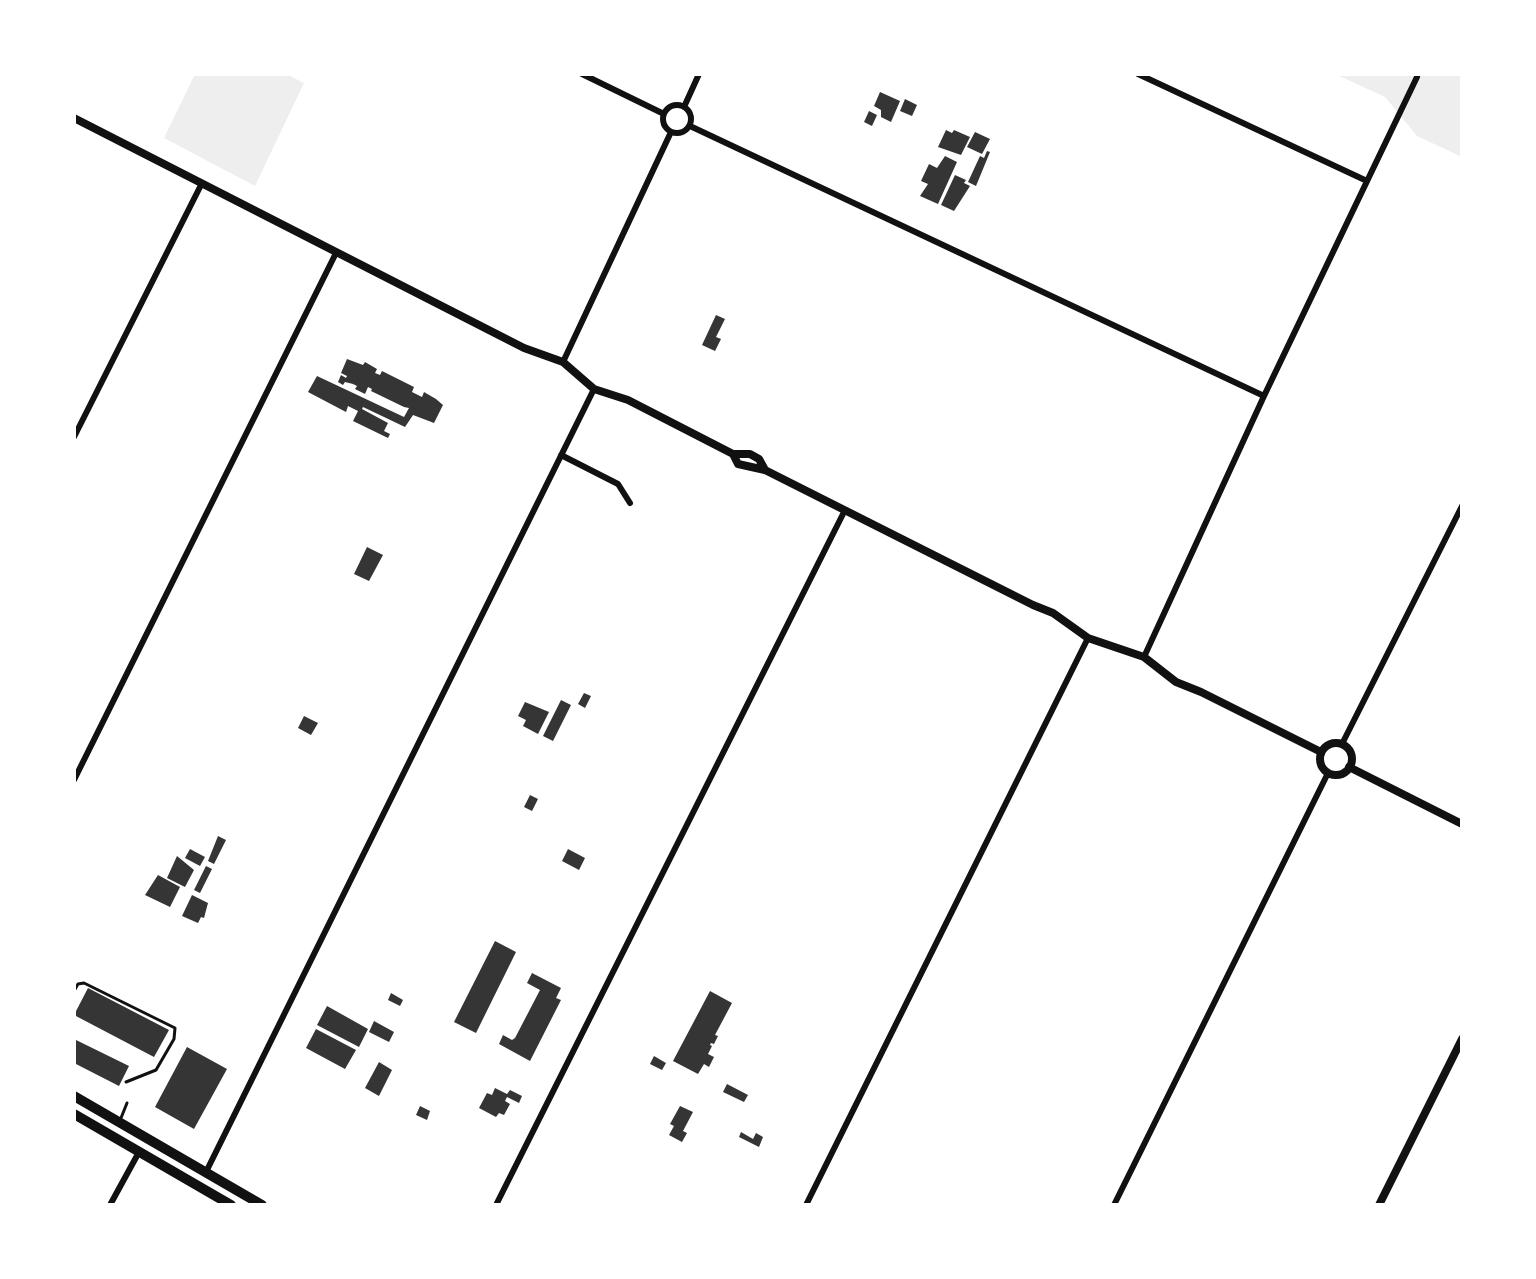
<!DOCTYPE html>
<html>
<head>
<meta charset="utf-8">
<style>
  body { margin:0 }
  #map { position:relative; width:1536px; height:1279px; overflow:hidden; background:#fff; font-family:Inter,sans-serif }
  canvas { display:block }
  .frame { position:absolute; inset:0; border:76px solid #fff; pointer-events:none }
</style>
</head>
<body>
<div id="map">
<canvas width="1536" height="1279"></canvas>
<div class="frame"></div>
</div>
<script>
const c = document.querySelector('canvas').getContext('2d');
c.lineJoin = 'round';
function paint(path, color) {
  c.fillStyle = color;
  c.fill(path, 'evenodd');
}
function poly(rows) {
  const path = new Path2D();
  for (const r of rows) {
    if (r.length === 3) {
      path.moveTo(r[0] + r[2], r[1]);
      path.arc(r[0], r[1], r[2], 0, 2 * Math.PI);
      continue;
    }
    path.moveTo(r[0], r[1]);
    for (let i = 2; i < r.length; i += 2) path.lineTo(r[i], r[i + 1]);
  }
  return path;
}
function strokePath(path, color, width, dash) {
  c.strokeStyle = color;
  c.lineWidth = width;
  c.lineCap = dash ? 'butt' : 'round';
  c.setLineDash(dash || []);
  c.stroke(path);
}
paint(poly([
  [195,74,286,74,304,83,255,186,164,138],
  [1335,74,1462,74,1462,157,1417,136,1385,97]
]), '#eee');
paint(poly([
  [880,92,900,101,891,122,881,117,881,110,874,106],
  [905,99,917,105,912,116,900,111],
  [869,111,877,115,872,126,864,122],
  [946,130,952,133,954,130,970,137,961,155,938,147],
  [975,132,990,139,982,154,967,147],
  [987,151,990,152,976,186,968,182,980,156,984,158],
  [945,156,957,162,938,204,920,196,928,184,921,181,929,164,937,168],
  [955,175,966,180,964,183,970,186,954,211,941,205],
  [716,315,725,319,716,337,721,339,715,351,702,345],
  [347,359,363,365,365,362,377,369,375,373,380,375,382,371,414,387,412,392,422,397,424,392,436,399,443,405,434,423,413,415,405,427,363,407,362,409,388,423,384,431,390,434,388,438,353,421,358,411,348,406,346,412,308,392,317,376,404,417,409,408,404,407,371,391,372,389,368,387,365,394,355,389,357,386,353,384,345,382,343,385,338,382,341,375,346,378,347,376,341,373],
  [367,547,383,555,369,581,354,574],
  [584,693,591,696,585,708,578,704],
  [561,700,571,705,553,741,543,736],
  [525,702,549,712,538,734,523,726,526,720,518,716],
  [304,716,318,723,311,735,298,728],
  [530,795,538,799,532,811,524,807],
  [218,836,226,840,214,864,208,861],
  [190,849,205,857,200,866,185,858],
  [568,849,585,858,579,870,562,861],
  [177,856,194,870,185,887,167,878],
  [206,866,212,869,200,893,194,890],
  [158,875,180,887,170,907,145,895],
  [192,895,208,903,204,918,201,917,198,923,182,916],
  [495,941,516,952,476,1033,454,1022],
  [532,973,561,988,556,998,561,1000,530,1061,499,1044,503,1035,512,1040,515,1038,540,990,527,983],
  [88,988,169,1030,154,1057,74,1015],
  [710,991,732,1003,715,1035,718,1036,714,1044,711,1043,710,1045,712,1046,708,1054,714,1057,709,1067,704,1064,698,1074,673,1061],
  [391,993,403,1000,400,1006,388,1000],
  [327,1006,368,1029,359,1047,317,1025],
  [374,1021,394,1032,389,1042,369,1032],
  [316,1029,356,1050,345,1069,306,1048],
  [74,1039,129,1066,119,1086,74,1063],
  [187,1047,227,1069,194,1129,155,1107],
  [654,1056,666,1063,662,1070,650,1064],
  [379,1062,392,1070,379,1096,365,1088],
  [727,1084,748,1095,744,1102,723,1092],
  [495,1088,507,1094,510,1090,522,1096,519,1103,507,1097,505,1101,510,1104,504,1115,499,1113,496,1117,479,1108,487,1093,492,1095],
  [420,1106,430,1111,427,1120,416,1115],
  [680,1106,693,1112,683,1131,687,1133,682,1142,669,1135,674,1126,670,1124],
  [741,1132,753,1139,756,1133,763,1137,759,1147,739,1137]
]), '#353535');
strokePath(poly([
  [74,991,78,984,84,983,175,1028,174,1039,156,1070,126,1082],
  [121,1118,127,1103]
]), '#111', 3);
strokePath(poly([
  [582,74,664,114],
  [1138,74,1367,181],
  [677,119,14],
  [684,107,699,74],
  [690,126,1264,396],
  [563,362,671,132],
  [74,437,202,183],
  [561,455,618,484,630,503],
  [1144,657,1264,396,1417,77],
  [1342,744,1462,506],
  [74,780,336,253],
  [206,1172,594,389],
  [110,1205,139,1152],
  [496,1205,845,510],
  [806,1205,1088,638],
  [1114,1205,1328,773]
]), '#111', 6);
strokePath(poly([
  [74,118,524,348,563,362,594,389,628,400,733,454,738,464,765,470,1033,605,1053,613,1088,638,1144,657,1176,682,1201,692,1321,752],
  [733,454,750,454,759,459,765,470],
  [1336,759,16],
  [1349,767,1462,824],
  [1379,1205,1462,1039]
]), '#111', 8);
strokePath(poly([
  [74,1096,262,1205],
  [74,1114,231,1205]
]), '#111', 10);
</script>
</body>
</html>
